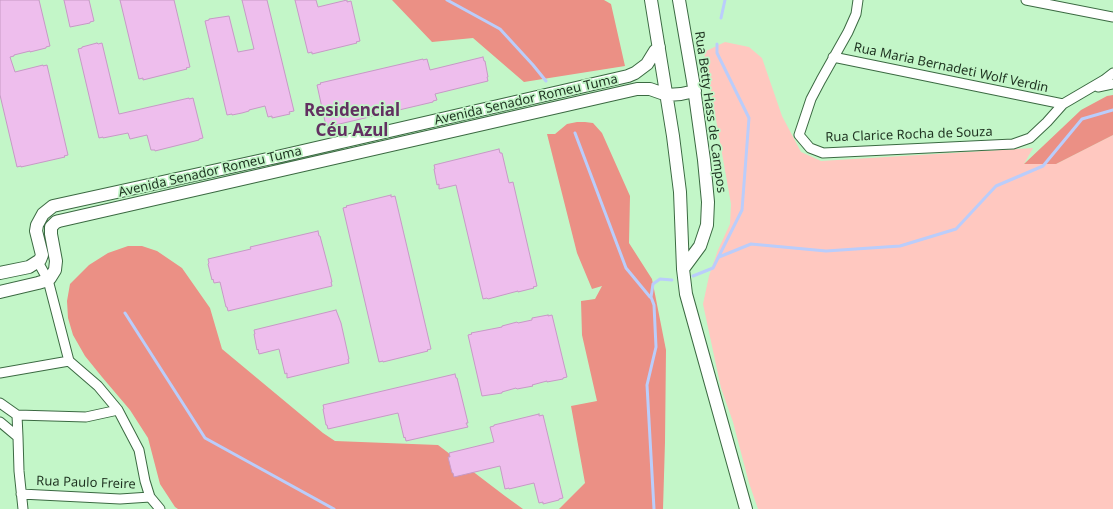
<!DOCTYPE html>
<html>
<head>
<meta charset="utf-8">
<style>
  body { margin:0 }
  canvas { display:block; background:#c3f6c8 }
</style>
</head>
<body>
<canvas width="1113" height="509"></canvas>
<script>
const c = document.querySelector('canvas').getContext('2d');
c.lineJoin = 'round';
function paint(path, color) {
  c.fillStyle = color;
  c.fill(path, 'evenodd');
}
function poly(rows) {
  const path = new Path2D();
  for (const r of rows) {
    path.moveTo(r[0], r[1]);
    for (let i = 2; i < r.length; i += 2) path.lineTo(r[i], r[i + 1]);
  }
  return path;
}
function strokePath(path, color, width, dash) {
  c.strokeStyle = color;
  c.lineWidth = width;
  c.lineCap = dash ? 'butt' : 'round';
  c.setLineDash(dash || []);
  c.stroke(path);
}
function write(font, color, halo, rows, align = 'center') {
  c.font = font + ' "Noto Sans",sans-serif';
  c.lineWidth = 3.5;
  c.setLineDash([]);
  c.textBaseline = 'middle';
  c.strokeStyle = halo;
  c.fillStyle = color;
  for (const [text, x, y, turn = 0] of rows) {
    c.save();
    c.translate(x, y);
    c.rotate((+turn || 0) * Math.PI / 180);
    c.textAlign = isNaN(turn) ? turn : align;
    if (halo) c.strokeText(text, 0, 0);
    c.fillText(text, 0, 0);
    c.restore();
  }
}
paint(poly([
  [725,42,749,47,762,58,782,116,801,152,821,161,1033,148,1024,164,1056,164,1113,135,1113,509,758,509,749,483,733,422,721,388,703,304,709,276,718,250,730,224,731,204,704,52]
]), '#ffc8c0');
paint(poly([
  [392,0,604,0,611,4,625,66,524,82,473,38,432,42],
  [1113,95,1113,135,1056,164,1024,164,1081,110,1107,96],
  [577,122,585,122,593,123,602,133,630,196,629,243,652,279,666,350,665,442,663,509,559,509,585,483,571,406,597,401,582,335,581,301,595,299,602,286,592,289,577,253,547,134,555,134,567,124],
  [128,246,142,246,157,251,182,268,210,308,222,349,323,433,335,441,438,445,505,496,523,509,178,509,175,507,160,484,148,438,130,410,102,377,85,356,73,335,68,318,67,301,70,284,89,265,108,253]
]), '#eb9085');
strokePath(poly([
  [447,0,500,29,533,65,546,81],
  [721,18,725,0],
  [575,133,626,268,650,297],
  [719,257,751,244,826,251,900,246,956,229,996,186,1043,166,1082,119,1113,110],
  [693,276,713,268,742,210,749,118,717,53,717,44],
  [125,313,205,438,334,509],
  [654,509,647,385,656,347,654,305,651,297,653,284,660,279,672,280]
]), '#bacdfb', 3);
const building = poly([
  [0,0,39,0,50,46,46,47,46,48,30,52,30,51,14,55,14,56,10,57,15,72,43,65,43,66,47,65,68,155,64,156,65,157,21,167,21,166,17,167,0,95,0,0],
  [64,0,89,0,94,21,90,22,90,23,70,27,64,0],
  [120,0,174,0,190,67,186,68,187,69,143,80,143,78,139,79,120,0],
  [242,0,267,0,294,111,289,112,290,114,272,118,272,116,268,117,265,106,249,110,249,111,242,113,232,115,232,114,227,115,205,21,209,20,209,19,229,16,238,52,254,49,242,0],
  [295,0,316,0,318,7,347,0,347,2,351,1,360,41,356,42,357,43,312,54,312,52,308,53,295,0],
  [97,43,98,44,102,43,119,114,189,98,189,99,193,98,203,138,199,139,199,140,155,151,155,150,151,150,147,135,130,139,128,133,103,138,103,137,99,138,78,49,82,48,82,47,97,43],
  [483,57,484,61,485,61,488,77,487,77,488,81,435,94,437,100,433,101,433,102,331,126,330,125,326,126,317,85,321,84,320,83,423,59,423,60,427,59,430,70,483,57],
  [499,149,500,153,502,153,509,183,513,182,537,286,533,287,534,288,518,292,518,291,488,299,487,298,483,299,456,185,439,189,439,184,437,185,434,169,435,169,434,165,499,149],
  [391,195,391,197,395,196,431,349,427,350,428,351,383,362,383,361,379,362,343,208,347,207,346,206,391,195],
  [318,231,319,236,320,236,328,266,332,282,331,282,332,286,228,311,227,307,226,307,220,282,214,283,213,279,212,280,208,264,209,263,208,259,251,249,250,247,318,231],
  [336,310,341,323,349,359,348,359,349,363,287,378,287,373,285,374,279,349,259,354,258,349,257,350,254,334,255,334,254,330,336,310],
  [548,315,548,316,552,315,567,377,563,378,563,379,547,382,547,381,532,385,533,386,517,389,516,388,502,392,502,393,482,396,468,335,472,334,471,333,502,327,502,326,517,322,518,323,532,320,532,318,548,315],
  [455,374,456,378,457,378,468,423,466,423,468,427,406,441,405,437,404,438,398,413,328,429,327,425,326,425,323,409,324,409,323,405,455,374],
  [539,414,539,416,543,415,563,498,559,499,559,500,543,504,543,502,539,503,534,483,509,489,509,488,505,489,500,466,454,477,453,473,452,473,448,457,450,457,449,453,494,442,490,427,494,426,494,425,539,414]
]);
paint(building, '#eebeed');
strokePath(building, '#c799c6', 1);
const minor = poly([
  [858,0,856,14,848,32,821,80,811,99,799,135,810,148,823,153,1013,144,1030,138,1047,122,1063,104,1104,80,1113,73],
  [1026,0,1113,17],
  [833,57,1063,104],
  [1098,87,1113,84],
  [38,262,48,280,69,361,98,386,118,410,139,450,145,481,150,497,160,509],
  [0,373,69,361],
  [0,403,17,415,18,437],
  [17,415,86,417,118,410],
  [0,422,18,437,19,471,23,509],
  [21,494,120,499,150,497]
]);
const tertiary = poly([
  [651,0,673,136,680,192,683,269,686,294,746,509],
  [679,0,693,81,704,160,708,202,707,225,700,246,683,269],
  [0,273,29,267,40,260,42,255,36,231,37,225,43,214,53,206,281,156,628,76,635,73,647,64,655,51,659,47],
  [0,292,38,283,48,280,50,278,55,270,56,261,51,234,51,227,56,222,59,221,637,89,650,89,667,95,681,94,695,91]
]);
strokePath(minor, '#3b6a42', 11);
strokePath(tertiary, '#3b6a42', 14);
strokePath(minor, '#fff', 9);
strokePath(tertiary, '#fff', 12);
write('13px', '#1e3220', '#c3f6c8', [
  ["Rua Maria Bernadeti Wolf Verdin",951,68,12],
  ["Avenida Senador Romeu Tuma",526,100,-13],
  ["Rua Betty Hass de Campos",710,112,82],
  ["Rua Clarice Rocha de Souza",909,135,-2],
  ["Avenida Senador Romeu Tuma",210,172,-13],
  ["Rua Paulo Freire",86,483,2]
]);
write('bold 17px', '#623061', '#c3f6c8', [
  ["Residencial",352,111],
  ["Céu Azul",352,131]
]);
</script>
</body>
</html>
